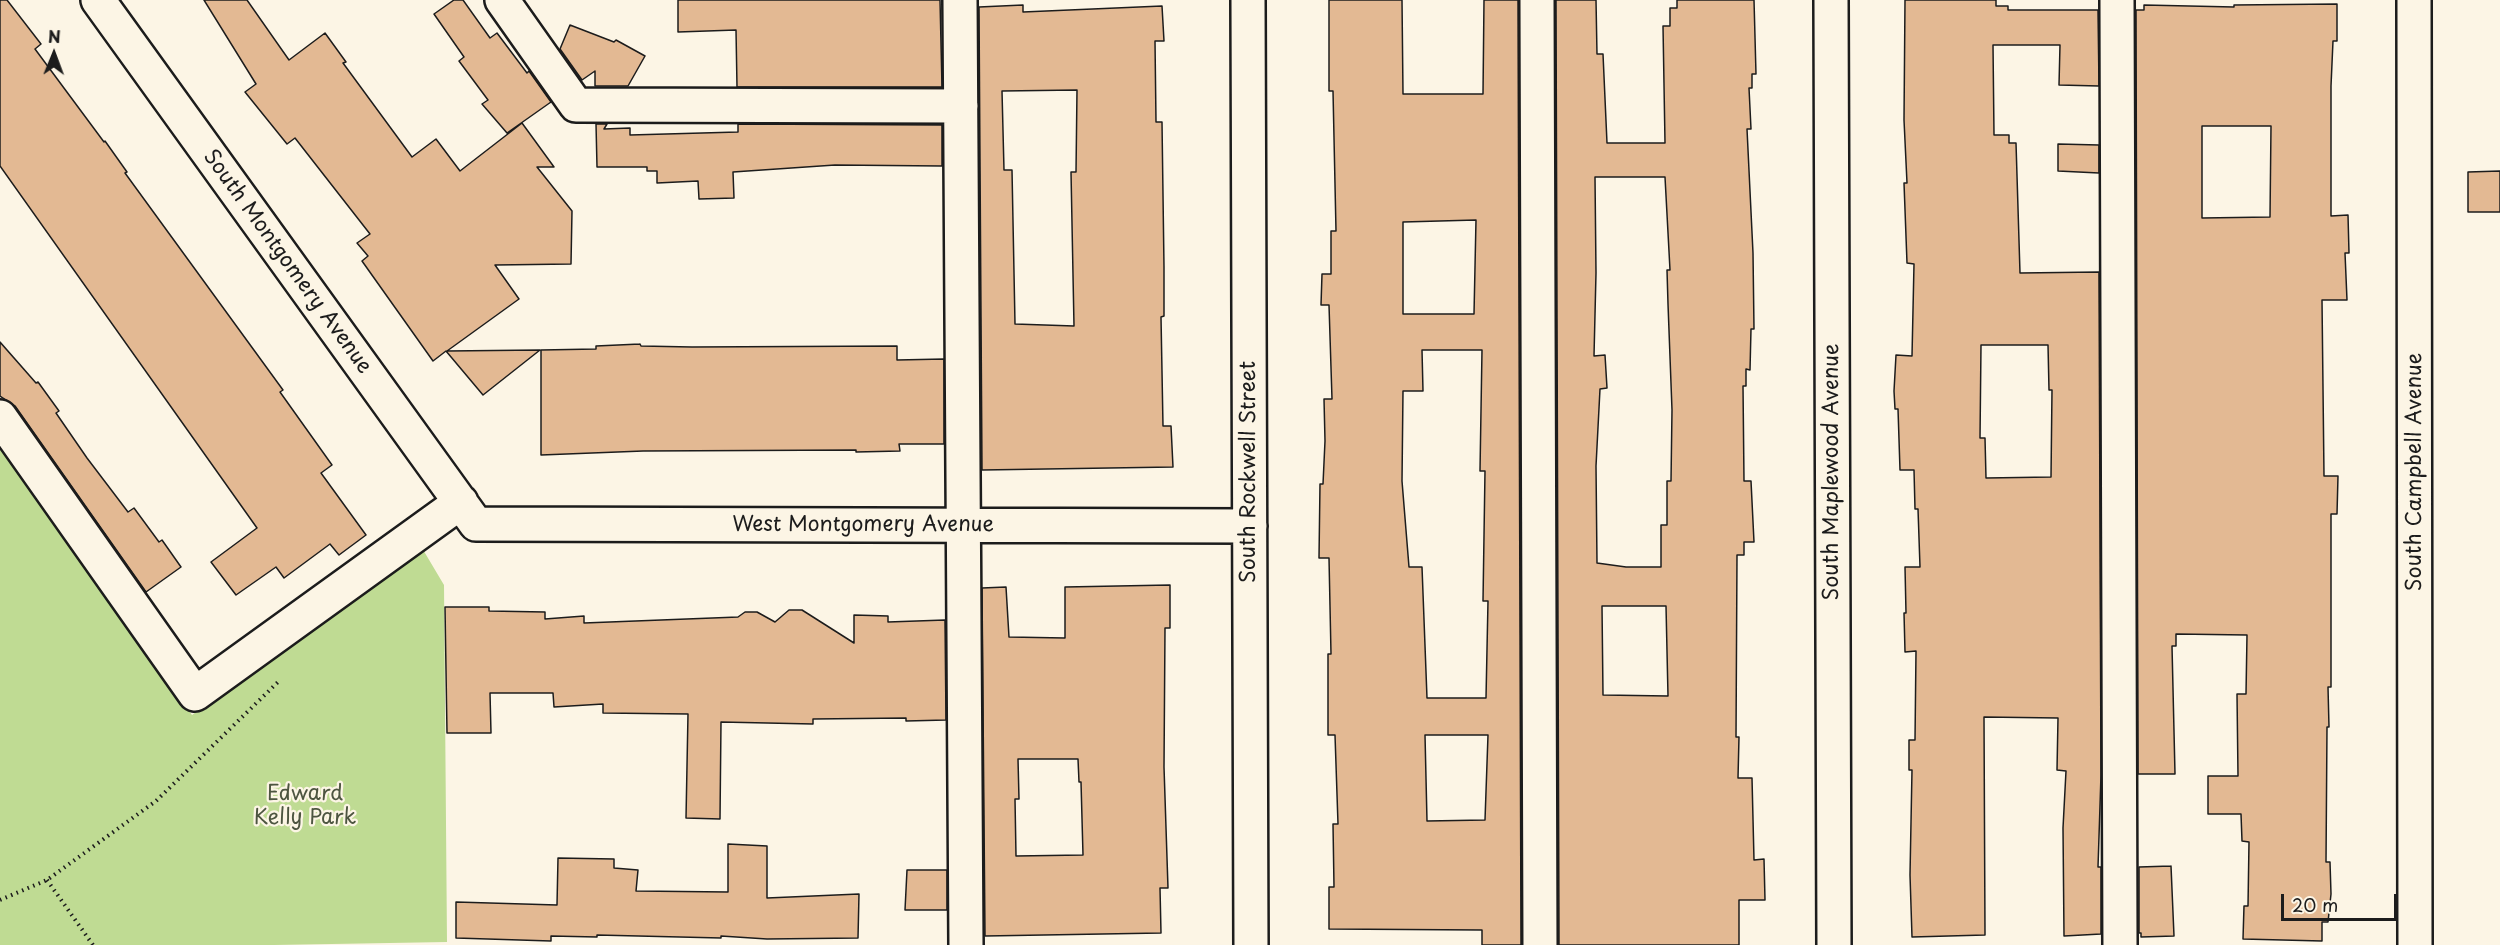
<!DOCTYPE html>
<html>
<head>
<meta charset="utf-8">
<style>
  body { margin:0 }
  #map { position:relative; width:2500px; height:945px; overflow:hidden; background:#fcf5e5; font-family:"Playpen Sans",sans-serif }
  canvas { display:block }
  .north { position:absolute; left:24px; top:24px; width:60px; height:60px; -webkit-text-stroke:4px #fcf5e5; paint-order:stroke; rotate:1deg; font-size:16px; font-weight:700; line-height:24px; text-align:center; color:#1c1c1c }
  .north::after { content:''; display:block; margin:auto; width:21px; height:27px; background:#1c1c1c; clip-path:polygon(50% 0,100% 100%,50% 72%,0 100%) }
  .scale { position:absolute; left:2281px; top:894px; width:116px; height:27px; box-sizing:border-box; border:3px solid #1c1c1c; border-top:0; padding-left:8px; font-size:18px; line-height:21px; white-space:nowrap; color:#1c1c1c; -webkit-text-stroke:4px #fcf5e5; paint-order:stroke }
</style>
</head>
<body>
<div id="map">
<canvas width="2500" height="945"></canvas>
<div class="north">N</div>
<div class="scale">20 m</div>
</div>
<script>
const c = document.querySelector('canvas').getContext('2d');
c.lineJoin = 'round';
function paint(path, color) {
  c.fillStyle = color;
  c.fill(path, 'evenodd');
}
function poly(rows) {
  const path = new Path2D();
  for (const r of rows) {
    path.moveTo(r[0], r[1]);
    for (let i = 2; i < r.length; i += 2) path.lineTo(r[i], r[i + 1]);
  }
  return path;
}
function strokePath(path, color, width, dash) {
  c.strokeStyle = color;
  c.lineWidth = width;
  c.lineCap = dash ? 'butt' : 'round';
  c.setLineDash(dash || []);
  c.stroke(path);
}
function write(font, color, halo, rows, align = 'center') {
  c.font = font + ' "Playpen Sans",sans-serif';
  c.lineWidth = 4.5;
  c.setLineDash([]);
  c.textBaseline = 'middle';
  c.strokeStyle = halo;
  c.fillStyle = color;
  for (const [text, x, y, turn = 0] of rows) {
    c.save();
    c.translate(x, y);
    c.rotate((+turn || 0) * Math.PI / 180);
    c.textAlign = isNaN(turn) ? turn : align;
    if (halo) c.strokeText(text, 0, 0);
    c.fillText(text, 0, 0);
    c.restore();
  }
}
paint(poly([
  [0,439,192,715,422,548,444,585,447,942,274,945,0,945]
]), '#bfdb93');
const building = poly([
  [0,0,7,0,41,44,35,49,104,142,105,141,127,172,125,173,283,390,280,392,332,465,321,473,366,535,339,555,330,544,284,578,276,567,236,595,211,562,257,528,0,166,0,0],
  [204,0,247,0,289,60,325,33,346,62,343,63,412,157,436,139,460,171,522,123,554,167,537,167,572,211,571,264,495,265,519,299,447,351,540,350,483,395,446,351,433,361,362,261,368,256,357,243,370,234,295,138,287,144,245,92,256,84,204,0],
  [454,0,463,0,490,38,497,33,527,73,529,71,551,102,507,133,482,104,488,100,459,61,464,57,434,14,454,0],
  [678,0,940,0,942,87,737,87,736,30,678,32,678,0],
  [1329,0,1402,0,1403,94,1483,94,1484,0,1518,0,1521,945,1482,945,1482,930,1329,929,1329,887,1334,887,1333,824,1338,824,1335,735,1328,735,1328,654,1331,654,1329,558,1319,558,1320,484,1323,484,1325,441,1324,399,1332,399,1329,305,1321,305,1322,274,1331,274,1331,231,1336,231,1333,91,1329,91,1329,0],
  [1476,220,1474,314,1403,314,1403,222,1476,220],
  [1422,350,1482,350,1480,471,1485,471,1483,601,1488,601,1486,698,1427,698,1422,567,1409,567,1402,481,1403,391,1423,391,1422,350],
  [1425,735,1488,735,1485,820,1427,821,1425,735],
  [1556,0,1596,0,1597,54,1603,54,1607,143,1665,143,1663,26,1670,26,1670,8,1677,8,1677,0,1754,0,1756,74,1752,74,1752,88,1749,88,1751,129,1747,129,1753,253,1754,329,1751,329,1750,370,1746,369,1746,386,1743,386,1744,481,1751,481,1754,542,1744,542,1744,555,1737,555,1736,737,1739,737,1738,778,1752,778,1754,860,1764,859,1765,900,1739,900,1739,945,1559,945,1556,0],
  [1595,177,1665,177,1670,270,1667,270,1668,304,1672,410,1671,481,1667,481,1667,525,1661,525,1661,567,1626,567,1597,563,1596,466,1600,389,1607,388,1605,355,1594,356,1596,273,1595,177],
  [1602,606,1666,606,1668,696,1603,695,1602,606],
  [1905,0,1996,0,1996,6,2008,6,2008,10,2098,10,2099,86,2059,85,2060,45,1993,45,1994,135,2009,135,2009,143,2016,143,2020,273,2099,272,2101,775,2098,867,2101,867,2101,934,2064,936,2063,828,2066,771,2057,770,2058,718,1984,717,1985,935,1912,937,1910,875,1912,770,1909,770,1909,740,1915,740,1916,651,1905,652,1904,613,1906,613,1905,567,1920,567,1918,509,1915,509,1914,470,1900,470,1898,409,1895,409,1894,391,1896,355,1912,356,1914,264,1907,263,1904,183,1907,183,1904,120,1905,0],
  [1981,345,2048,345,2049,390,2052,390,2051,477,1986,478,1985,438,1980,438,1981,345],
  [2337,4,2337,41,2333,41,2331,86,2331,216,2348,215,2349,253,2345,253,2347,300,2322,300,2324,476,2338,476,2337,514,2331,514,2331,687,2328,687,2329,727,2327,727,2326,862,2330,862,2331,894,2328,922,2322,922,2322,941,2243,939,2244,906,2248,906,2249,842,2242,841,2241,814,2208,814,2208,776,2238,776,2237,694,2246,694,2247,635,2176,634,2176,646,2172,646,2175,774,2138,774,2136,10,2144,10,2144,5,2234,7,2234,5,2337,4],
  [2202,126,2271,126,2270,217,2202,218,2202,126],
  [1023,5,1023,12,1162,6,1164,41,1155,41,1156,122,1162,122,1164,267,1164,316,1161,317,1163,426,1171,426,1173,467,982,470,979,7,1023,5],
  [1077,90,1076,172,1071,172,1074,326,1015,324,1012,170,1004,170,1002,91,1077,90],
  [570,25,614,42,616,40,645,56,628,86,595,86,595,71,582,80,560,49,570,25],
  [596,124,607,124,604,129,630,128,630,135,738,132,738,124,942,125,942,166,835,165,733,172,734,198,699,199,698,181,657,183,657,171,647,171,647,167,597,167,596,124],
  [2058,144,2099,145,2099,173,2058,171,2058,144],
  [2500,171,2500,212,2468,212,2468,172,2500,171],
  [0,342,36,383,38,382,59,411,56,413,87,458,128,512,134,508,159,542,162,540,181,567,146,592,15,406,0,396,0,342],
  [640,344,641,346,692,347,897,346,897,360,944,359,944,444,899,444,900,451,856,452,856,450,643,451,541,455,541,350,596,349,596,346,640,344],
  [1170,585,1170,628,1165,628,1164,767,1168,888,1160,888,1161,933,985,936,982,588,1006,587,1009,637,1065,638,1065,587,1170,585],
  [1018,759,1078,759,1079,782,1081,782,1083,855,1016,856,1015,799,1019,799,1018,759],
  [445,607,489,607,489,611,545,612,545,619,584,616,584,623,738,617,745,612,757,612,775,622,789,610,802,610,854,643,854,615,888,616,888,622,945,620,946,720,906,721,906,718,813,719,813,724,721,722,720,819,686,818,688,714,603,713,603,704,554,707,553,693,490,693,491,733,447,733,445,607],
  [728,844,767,846,767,898,859,894,858,938,767,939,721,936,721,938,597,935,597,937,551,936,551,941,456,938,456,902,557,905,558,858,614,859,614,868,638,870,636,891,728,892,728,844],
  [2171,866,2174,936,2141,937,2141,933,2139,933,2139,867,2171,866],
  [907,870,947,870,947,910,905,910,907,870]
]);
paint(building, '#e3b993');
strokePath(building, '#1c1c1c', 1.5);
const minor = poly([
  [98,0,476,524,1250,526],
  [502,0,576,105,961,106],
  [960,0,966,945],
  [1248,0,1251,945],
  [1537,0,1540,945],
  [1831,0,1834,945],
  [2117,0,2120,945],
  [2414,0,2415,945],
  [0,417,195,694,461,502]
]);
strokePath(minor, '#1c1c1c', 38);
strokePath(poly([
  [47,880,93,945],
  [0,900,47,880,156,801,278,682]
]), '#1c1c1c', 4, [1.5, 4.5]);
strokePath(minor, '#fcf5e5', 33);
write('21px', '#1c1c1c', '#fcf5e5', [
  ["South Montgomery Avenue",287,262,54],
  ["South Rockwell Street",1249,472,-90],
  ["South Maplewood Avenue",1832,472,-90],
  ["South Campbell Avenue",2415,472,-90],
  ["West Montgomery Avenue",863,525]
]);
write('21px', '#4d5540', '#fcf5e5', [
  ["Edward",305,794],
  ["Kelly Park",305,818]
]);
</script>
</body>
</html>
